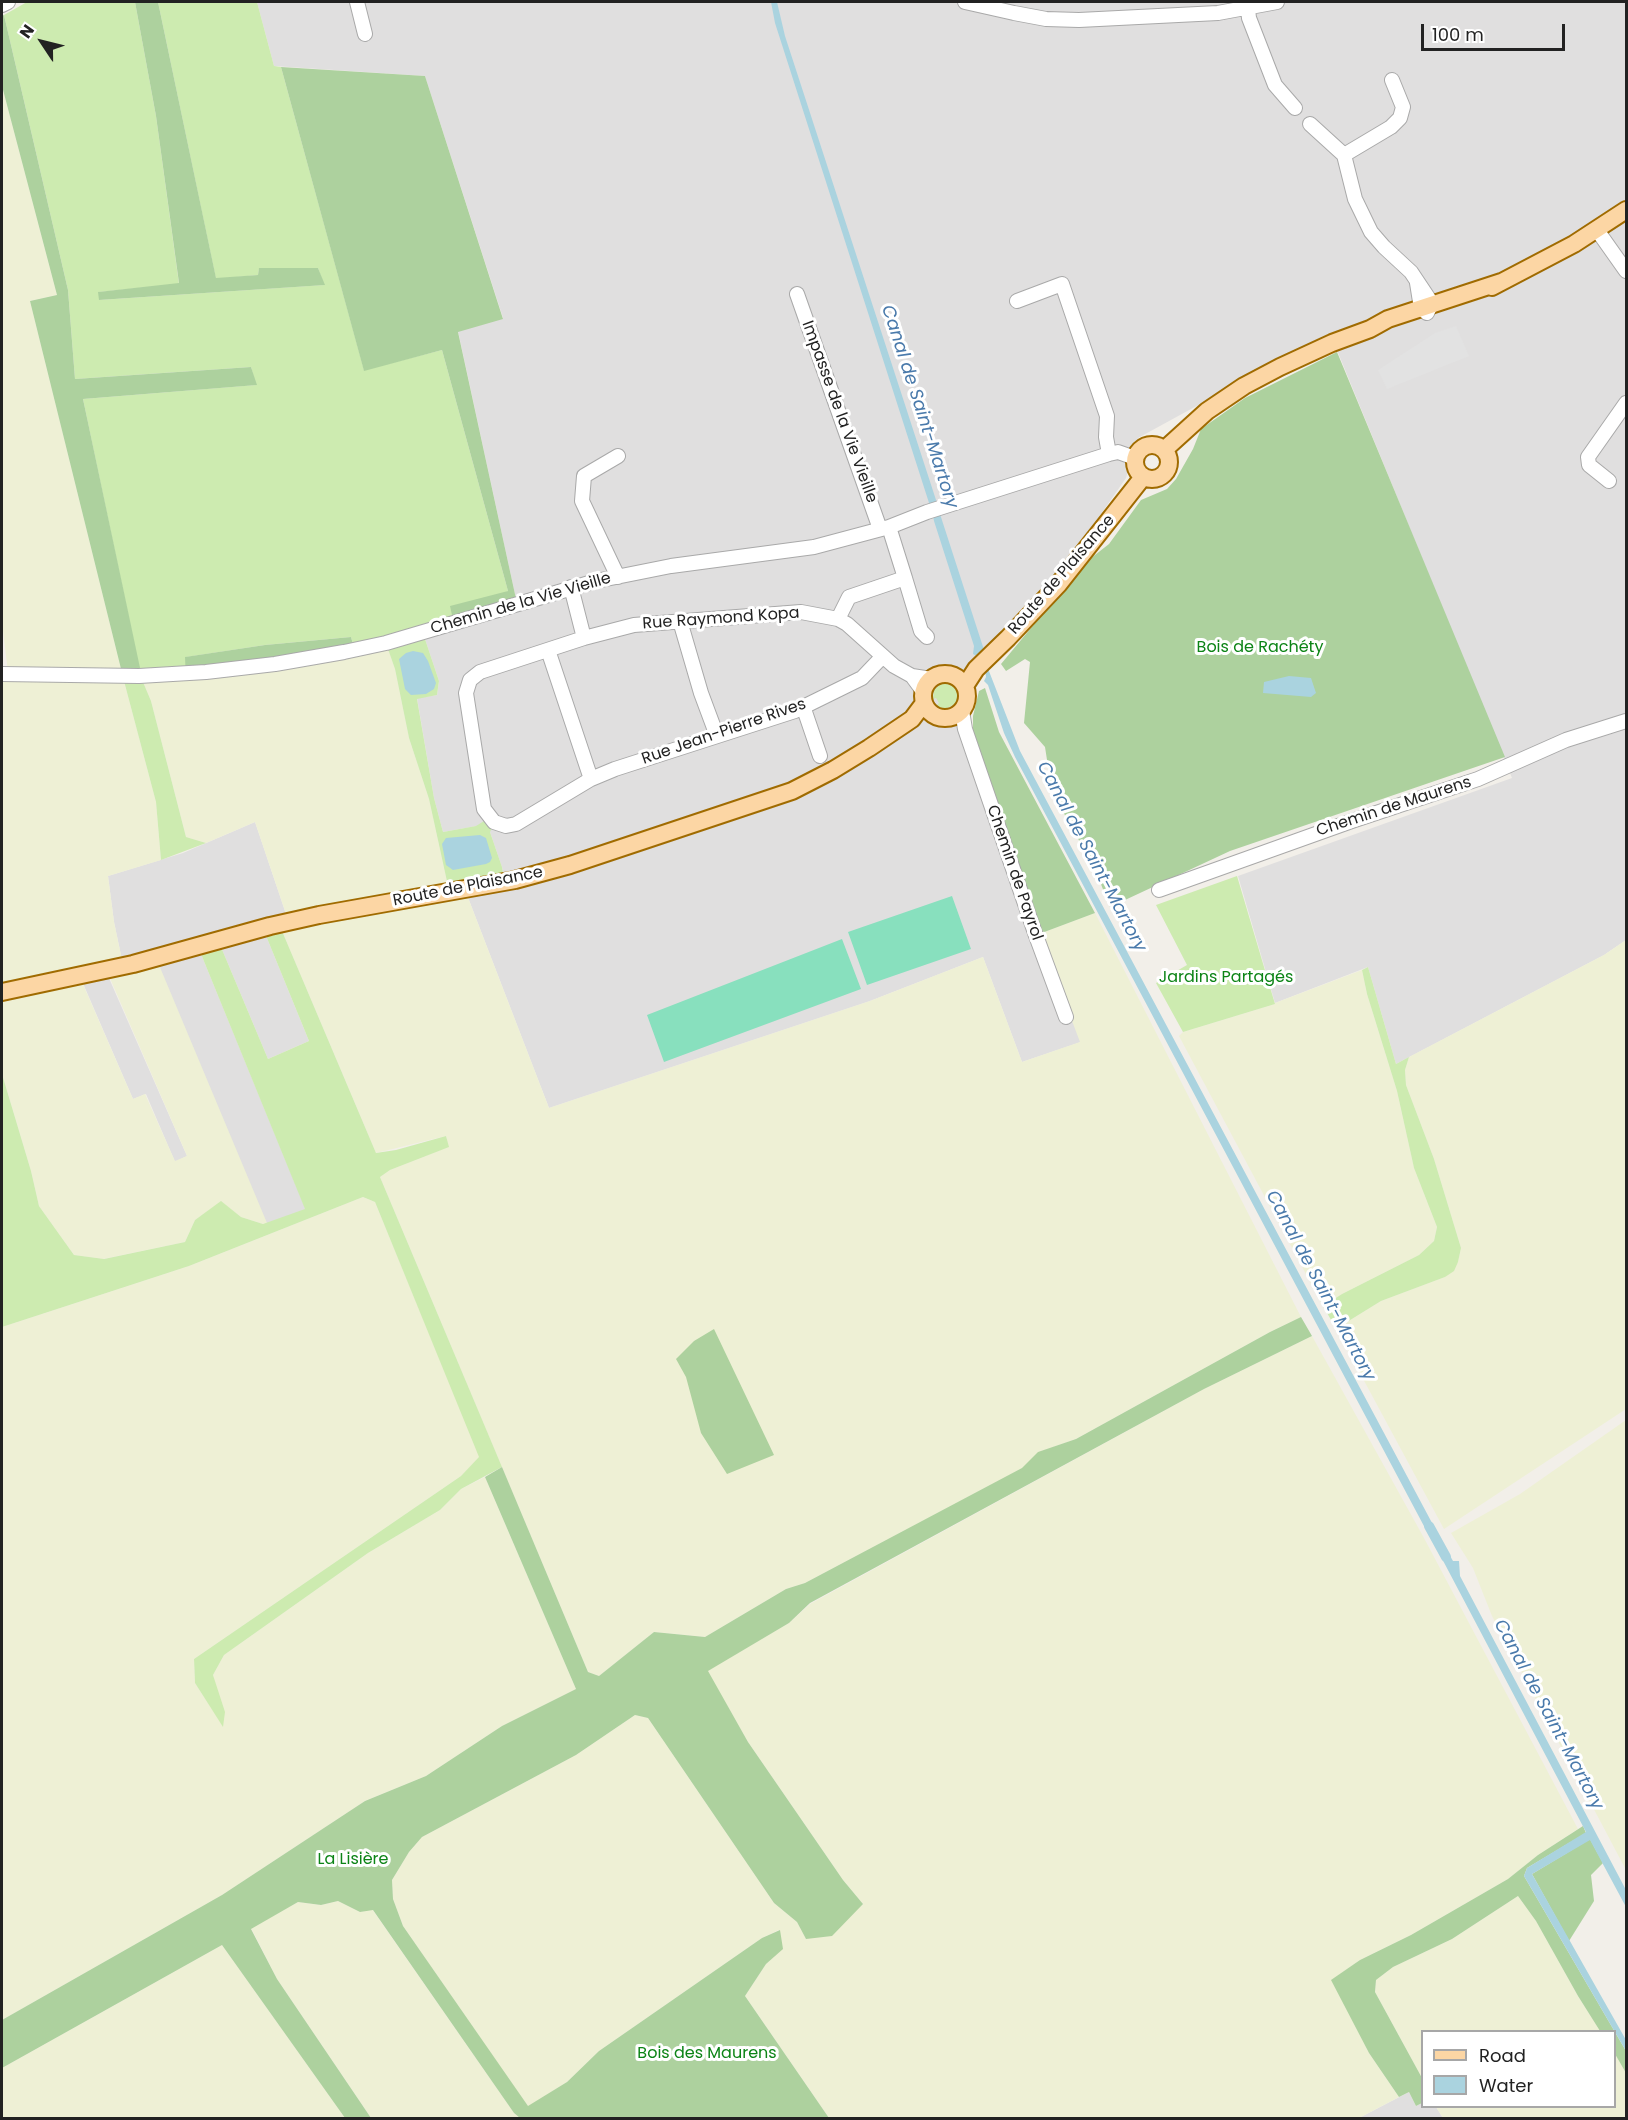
<!DOCTYPE html>
<html>
<head>
<meta charset="utf-8">
<style>
  body { margin:0 }
  #map { position:relative; width:1628px; height:2120px; overflow:hidden; background:#f2efe9; font-family:Poppins,sans-serif }
  canvas { display:block }
  .frame { position:absolute; inset:0; border:3px solid #222; pointer-events:none }
  .legend { position:absolute; left:1421px; top:2030px; width:195px; height:78px; box-sizing:border-box; background:#fff; border:2px solid #a7a7a7; margin:0; padding:8px 10px; list-style:none; font-size:18px; color:#222 }
  .legend li { display:flex; align-items:center; gap:12px; height:30px }
  .legend b { width:30px; border:2px solid #a7a7a7 }
  .north { position:absolute; left:12px; top:12px; width:60px; height:60px; -webkit-text-stroke:4px #fff; paint-order:stroke; rotate:305deg; font-size:16px; font-weight:700; line-height:24px; text-align:center; color:#222 }
  .north::after { content:''; display:block; margin:auto; width:21px; height:27px; background:#222; clip-path:polygon(50% 0,100% 100%,50% 72%,0 100%) }
  .scale { position:absolute; left:1421px; top:24px; width:144px; height:27px; box-sizing:border-box; border:3px solid #222; border-top:0; padding-left:8px; font-size:18px; line-height:21px; white-space:nowrap; color:#222; -webkit-text-stroke:4px #fff; paint-order:stroke }
</style>
</head>
<body>
<div id="map">
<canvas width="1628" height="2120"></canvas>
<div class="frame"></div>
<ul class="legend">
<li><b style="height:8px;background:#fcd6a4"></b>Road</li>
<li><b style="height:16px;background:#aad3df"></b>Water</li>
</ul>
<div class="north">N</div>
<div class="scale">100 m</div>
</div>
<script>
const c = document.querySelector('canvas').getContext('2d');
c.lineJoin = 'round';
function paint(path, color) {
  c.fillStyle = color;
  c.fill(path, 'evenodd');
}
function poly(rows) {
  const path = new Path2D();
  for (const r of rows) {
    if (r.length === 3) {
      path.moveTo(r[0] + r[2], r[1]);
      path.arc(r[0], r[1], r[2], 0, 2 * Math.PI);
      continue;
    }
    path.moveTo(r[0], r[1]);
    for (let i = 2; i < r.length; i += 2) path.lineTo(r[i], r[i + 1]);
  }
  return path;
}
function strokePath(path, color, width, dash) {
  c.strokeStyle = color;
  c.lineWidth = width;
  c.lineCap = dash ? 'butt' : 'round';
  c.setLineDash(dash || []);
  c.stroke(path);
}
function write(font, color, halo, rows, align = 'center') {
  c.font = font + ' Poppins,sans-serif';
  c.lineWidth = 6;
  c.setLineDash([]);
  c.textBaseline = 'middle';
  c.strokeStyle = halo;
  c.fillStyle = color;
  for (const [text, x, y, turn = 0] of rows) {
    c.save();
    c.translate(x, y);
    c.rotate((+turn || 0) * Math.PI / 180);
    c.textAlign = isNaN(turn) ? turn : align;
    if (halo) c.strokeText(text, 0, 0);
    c.fillText(text, 0, 0);
    c.restore();
  }
}
paint(poly([
  [257,2,1626,2,1626,940,1604,955,1396,1064,1368,967,1275,1003,1238,876,1512,778,1330,333,1138,438,1126,478,1071,557,988,645,960,738,1081,1042,1022,1062,983,957,870,1001,549,1108,467,895,506,891,502,867,490,832,477,826,443,832,434,798,417,698,437,695,439,681,425,639,518,608,458,331,503,318,425,76,274,66],
  [255,822,286,914,260,921,309,1041,268,1059,221,947,201,954,308,1215,269,1228,122,960,114,922,108,876,183,853],
  [108,976,187,1156,175,1162,146,1094,133,1099,82,981],
  [1409,2092,1416,2106,1422,2103,1422,2106,1436,2107,1443,2118,1359,2118]
]), '#e0dfdf');
paint(poly([
  [2,86,57,295,30,301,124,681,156,802,161,860,108,876,114,922,122,960,154,953,267,1223,263,1224,241,1217,221,1202,195,1220,185,1242,103,1259,74,1255,39,1206,31,1171,2,1074,2,681,9,680,2,623],
  [109,976,187,1156,175,1161,145,1094,133,1099,82,982],
  [388,648,395,669,409,738,429,799,448,886,286,914,255,822,206,843,186,837,151,701,143,682],
  [467,895,549,1108,870,1001,983,957,1022,1062,1080,1042,1039,934,1095,913,1301,1317,1270,1332,1076,1439,1039,1452,1023,1468,805,1583,786,1589,705,1637,654,1632,599,1676,588,1672,380,1177,390,1170,448,1147,446,1136,376,1153,282,931],
  [1626,940,1626,1409,1444,1529,1334,1325,1347,1322,1381,1301,1445,1277,1458,1262,1461,1248,1434,1159,1406,1085,1405,1070,1409,1057,1604,955],
  [1362,970,1367,994,1397,1091,1414,1168,1437,1227,1434,1241,1419,1255,1342,1294,1323,1306,1179,1036,1183,1032,1275,1004,1275,1003],
  [363,1197,375,1202,480,1457,461,1476,194,1659,195,1683,223,1726,213,1675,224,1655,368,1553,440,1510,461,1489,485,1477,576,1689,502,1726,426,1776,365,1801,222,1895,2,2020,2,1327,189,1266],
  [1312,1336,1424,1538,1578,1829,1538,1855,1508,1879,1411,1935,1360,1960,1332,1980,1369,2053,1399,2097,1359,2118,829,2118,745,1996,766,1964,782,1949,779,1930,762,1938,599,2051,567,2082,528,2107,403,1926,393,1899,392,1880,409,1852,422,1837,576,1755,635,1715,648,1718,774,1903,797,1922,806,1939,863,1904,843,1880,748,1742,707,1671,789,1623,810,1604,1204,1389],
  [1626,1420,1626,1870,1492,1616,1473,1568,1451,1533,1520,1494],
  [1518,1896,1536,1921,1578,1996,1600,2031,1422,2032,1422,2078,1375,1992,1376,1980,1393,1967,1452,1939],
  [338,1901,360,1912,372,1909,514,2113,520,2118,371,2118,277,1979,251,1928,298,1902,321,1905],
  [222,1945,345,2118,2,2118,2,2068],
  [1615,2054,1626,2073,1626,2118,1443,2118,1436,2107,1614,2106]
]), '#eef0d5');
paint(poly([
  [27,2,135,2,156,116,179,284,99,292,99,300,324,285,318,268,259,269,258,275,216,279,158,2,257,2,274,66,281,67,364,370,442,350,508,591,455,629,425,639,439,681,437,695,417,699,434,798,443,832,476,826,484,821,492,828,490,832,502,867,506,891,467,895,282,931,376,1153,396,1150,446,1136,449,1147,390,1170,380,1177,502,1467,461,1489,440,1510,368,1553,224,1655,213,1675,225,1712,223,1727,195,1683,194,1659,461,1476,479,1457,375,1202,363,1197,189,1266,2,1327,2,1074,31,1171,39,1206,74,1255,104,1259,185,1242,195,1220,221,1201,241,1217,263,1224,305,1209,201,954,221,947,268,1059,309,1041,260,921,448,886,429,799,409,738,395,669,388,649,356,656,351,637,265,645,186,657,186,679,143,682,151,701,186,837,206,843,161,860,156,802,124,681,142,681,83,399,256,385,251,367,75,379,68,290,4,15],
  [942,683,952,685,958,693,958,699,955,704,945,709,936,706,939,703,936,698,933,699,934,690],
  [1237,876,1275,1004,1183,1032,1156,983,1187,965,1156,905],
  [1368,967,1396,1064,1409,1057,1405,1070,1406,1085,1434,1159,1461,1248,1458,1262,1454,1271,1445,1277,1381,1301,1347,1322,1334,1325,1323,1306,1342,1294,1419,1255,1434,1241,1437,1227,1414,1168,1397,1091,1367,994,1362,970]
]), '#cdebb0');
paint(poly([
  [135,2,158,2,216,278,258,275,259,268,318,268,325,285,99,300,98,292,179,283,156,116],
  [4,15,68,290,75,379,251,367,257,385,83,399,143,682,124,681,30,301,57,295,2,86,2,16],
  [281,67,425,76,503,319,458,332,518,608,455,629,450,606,508,591,442,350,364,371],
  [1337,352,1505,757,1230,851,1110,907,1095,869,1052,792,1045,747,1024,723,1030,662,1025,659,1006,671,1001,664,1086,562,1109,544,1141,500,1167,489,1176,479,1193,449,1201,429,1245,398],
  [351,637,356,656,318,664,186,679,185,657,265,645],
  [985,688,999,732,1095,913,1039,934,973,739,973,716,979,691],
  [1301,1317,1312,1336,1204,1389,810,1603,789,1623,708,1671,748,1742,843,1880,863,1904,832,1936,806,1939,797,1922,774,1903,648,1718,635,1715,576,1755,422,1837,409,1852,392,1880,393,1899,403,1926,528,2106,567,2082,599,2051,762,1938,780,1930,783,1949,766,1964,745,1996,829,2118,520,2118,514,2113,373,1910,360,1912,338,1901,321,1905,298,1902,251,1929,277,1979,371,2118,345,2118,222,1945,2,2068,2,2020,222,1895,365,1801,426,1776,502,1726,576,1689,485,1477,502,1467,588,1672,599,1676,654,1632,705,1637,786,1589,805,1583,1022,1468,1038,1452,1076,1439,1270,1332],
  [714,1329,774,1455,727,1474,701,1433,686,1377,676,1359,694,1341],
  [1583,1826,1586,1833,1527,1868,1524,1876,1626,2051,1626,2073,1615,2054,1614,2032,1600,2031,1578,1996,1536,1921,1518,1896,1452,1939,1393,1967,1376,1980,1375,1992,1422,2078,1422,2103,1416,2106,1409,2092,1399,2097,1369,2053,1331,1980,1360,1960,1411,1935,1508,1879,1538,1855],
  [1590,1839,1603,1863,1591,1875,1594,1901,1569,1941,1532,1874]
]), '#add19e');
paint(poly([
  [952,896,971,949,867,985,848,932],
  [842,939,861,989,664,1062,647,1015]
]), '#88e0be');
paint(poly([
  [1456,326,1469,356,1387,389,1378,370,1435,333]
]), '#e2e2e2');
paint(poly([
  [771,2,777,2,785,36,936,500,936,506,930,506,809,129,775,23],
  [940,514,985,653,979,657,973,654,974,646,934,521,933,516],
  [413,651,423,653,428,661,436,683,434,689,426,694,411,695,405,689,399,659,406,653],
  [987,666,1020,751,1431,1521,1437,1537,1433,1539,1425,1528,1015,757,1004,733,988,685,984,681,986,677,985,669],
  [1289,676,1311,678,1316,693,1311,697,1263,693,1264,682],
  [480,835,486,838,492,858,490,862,486,864,453,870,446,865,442,844,446,838],
  [1444,1545,1453,1561,1459,1561,1460,1576,1626,1890,1626,1907,1590,1840,1532,1874,1626,2040,1626,2051,1524,1876,1527,1868,1586,1832,1439,1553,1438,1547]
]), '#aad3df');
strokePath(poly([
  [1429,1526,1446,1557]
]), '#aad3df', 10);
const minor = poly([
  [357,2,365,34],
  [965,2,1014,13,1046,19,1079,20,1218,13,1277,2],
  [2,5,8,2],
  [1248,9,1249,18,1275,85,1295,108],
  [1392,80,1403,107,1400,118,1391,127,1344,155,1355,199,1371,232,1384,247,1411,272,1429,299,1431,305,1427,313,1421,308,1417,283],
  [1310,124,1344,155],
  [1597,230,1626,271],
  [797,294,880,529],
  [1017,301,1062,284,1107,416,1106,437,1109,454],
  [1609,481,1589,465,1588,457,1626,403],
  [618,577,582,501,584,476,618,456],
  [905,578,921,631,927,637],
  [571,587,584,638],
  [838,619,849,597,905,578,889,527],
  [680,621,701,693,717,736],
  [548,650,591,779],
  [883,656,862,678,795,711,615,769,591,779,516,824,506,826,494,822,484,809,466,693,470,680,480,672,584,638,634,625,801,612,838,619,847,624,894,666,912,676,931,679],
  [2,674,139,676,206,672,275,664,344,652,386,643,596,581,671,566,814,547,889,527,927,512,1109,454,1118,452,1135,458],
  [912,676,923,691],
  [803,706,820,756],
  [962,711,965,729,1035,933,1066,1017],
  [1159,890,1352,821,1478,779,1566,740,1626,721]
]);
const major = poly([
  [1492,287,1574,244,1626,210],
  [1152,462,17],
  [1164,450,1207,411,1244,386,1280,367,1332,343,1370,329,1388,319,1501,282],
  [945,696,22],
  [965,686,976,669,1008,638,1058,585,1143,477],
  [2,992,133,964,270,926,319,915,515,880,570,865,792,791,833,770,869,748,912,719,924,703]
]);
strokePath(minor, '#a9a9a9', 16);
strokePath(major, '#a06b00', 20);
strokePath(minor, '#fff', 14);
strokePath(major, '#fcd6a4', 16);
write('16px', '#222', '#fff', [
  ["Impasse de la Vie Vieille",839,412,70],
  ["Route de Plaisance",1062,575,-49],
  ["Chemin de la Vie Vieille",521,604,-16],
  ["Rue Raymond Kopa",721,619,-4],
  ["Rue Jean-Pierre Rives",724,732,-19],
  ["Chemin de Maurens",1394,807,-18],
  ["Chemin de Payrol",1014,873,71],
  ["Route de Plaisance",468,887,-11]
]);
write('16px', '#0c8416', '#fff', [
  ["Bois de Rachéty",1260,648],
  ["Jardins Partagés",1226,978],
  ["La Lisière",353,1860],
  ["Bois des Maurens",707,2054]
]);
write('italic 18px', '#4a7aab', '#fff', [
  ["Canal de Saint-Martory",919,407,72],
  ["Canal de Saint-Martory",1091,857,62],
  ["Canal de Saint-Martory",1320,1286,62],
  ["Canal de Saint-Martory",1548,1715,62]
]);
</script>
</body>
</html>
